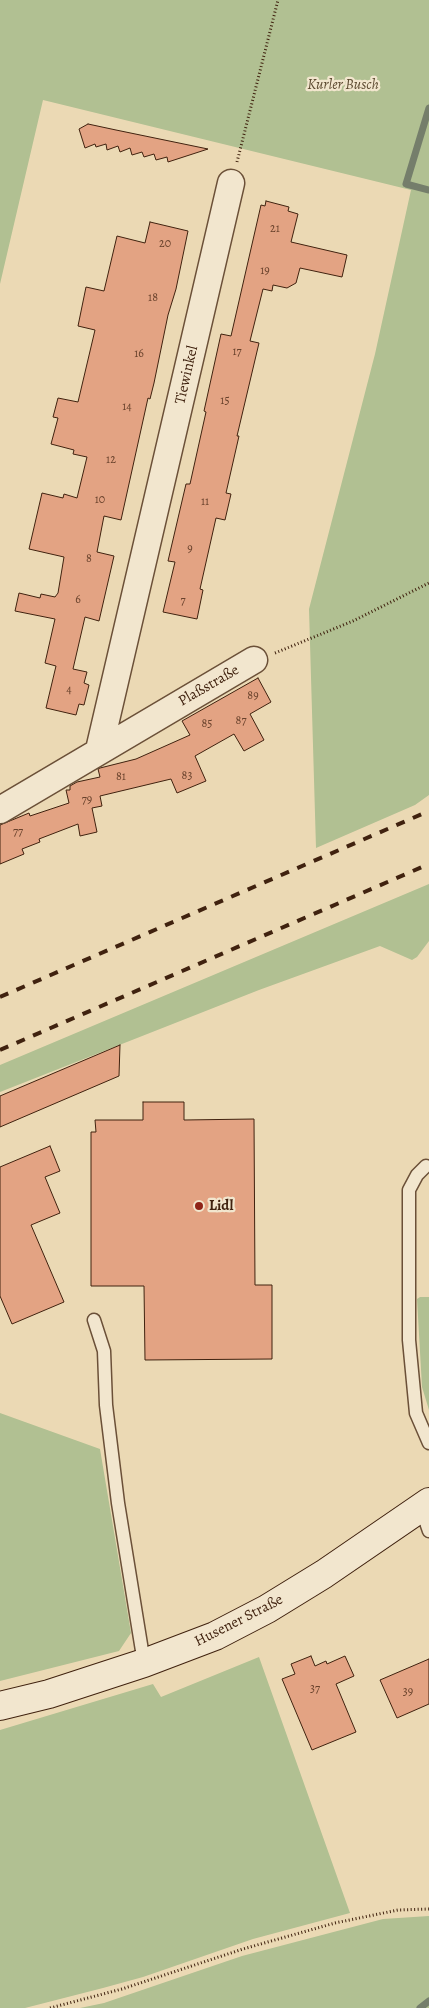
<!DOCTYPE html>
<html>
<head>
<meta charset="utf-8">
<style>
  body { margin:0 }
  canvas { display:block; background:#ebd9b4 }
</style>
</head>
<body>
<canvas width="429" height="2008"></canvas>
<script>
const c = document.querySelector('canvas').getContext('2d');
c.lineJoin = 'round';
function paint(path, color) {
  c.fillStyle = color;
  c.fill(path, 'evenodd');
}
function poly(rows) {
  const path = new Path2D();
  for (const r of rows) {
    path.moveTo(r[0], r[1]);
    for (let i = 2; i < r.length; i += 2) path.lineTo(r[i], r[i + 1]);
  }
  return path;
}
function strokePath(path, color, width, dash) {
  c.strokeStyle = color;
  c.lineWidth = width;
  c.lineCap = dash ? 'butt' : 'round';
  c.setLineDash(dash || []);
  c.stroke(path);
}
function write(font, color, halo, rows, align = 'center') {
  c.font = font + ' Alegreya,serif';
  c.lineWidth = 4.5;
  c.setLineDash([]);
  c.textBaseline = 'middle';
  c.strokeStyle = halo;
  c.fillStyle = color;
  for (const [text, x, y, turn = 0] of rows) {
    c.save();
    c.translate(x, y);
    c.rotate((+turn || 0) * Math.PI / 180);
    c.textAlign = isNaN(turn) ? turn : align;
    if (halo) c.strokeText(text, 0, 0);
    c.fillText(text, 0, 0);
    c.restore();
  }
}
paint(poly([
  [0,0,429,0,429,795,415,805,316,848,309,609,375,354,411,190,43,100,0,284],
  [429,884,429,941,417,957,412,960,380,946,259,990,0,1092,0,1065],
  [420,1297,429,1297,429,1410,422,1387,417,1299],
  [0,1413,100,1449,131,1633,119,1651,0,1681],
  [259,1657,350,1913,253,1939,143,1977,103,1988,25,2008,0,2008,0,1730,153,1684,161,1697],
  [429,1916,429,2008,80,2008,104,2003,242,1956,383,1919]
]), '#b1c092');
strokePath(poly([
  [429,108,406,184,429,190],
  [420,2008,429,2001]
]), '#757e6b', 7);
const building = poly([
  [88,124,116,130,208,149,168,162,167,157,156,160,154,154,144,157,142,152,132,155,130,148,120,152,118,146,107,150,106,144,96,147,95,144,85,148,79,129,88,124],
  [266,201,289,207,288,211,298,214,291,242,347,255,342,277,300,268,296,283,287,288,273,285,272,291,263,289,250,341,259,343,237,436,239,436,226,493,231,494,225,520,216,518,200,589,203,590,197,619,163,612,175,562,168,561,186,484,190,484,206,412,204,411,221,334,231,336,261,205,265,206,266,201],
  [150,222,188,231,176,289,168,315,154,383,150,399,148,398,121,520,104,516,97,552,114,556,99,621,85,617,73,669,87,672,84,683,89,685,84,705,79,704,76,715,46,708,56,666,45,663,55,619,15,611,19,593,40,598,41,594,55,597,58,593,64,557,29,549,42,493,63,498,64,494,77,498,87,457,73,454,74,450,51,444,58,418,53,417,58,398,78,402,95,330,78,326,86,287,104,291,117,236,145,243,150,222],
  [258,678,271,702,250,714,264,740,244,751,234,734,195,756,206,781,177,793,171,779,100,796,102,806,92,808,97,832,80,836,78,824,39,839,40,842,22,849,24,854,0,864,0,825,29,813,30,816,69,803,66,790,70,790,70,786,77,782,100,777,98,769,100,768,136,759,190,735,182,721,258,678],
  [120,1045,119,1076,0,1127,0,1096,120,1045],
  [143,1102,184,1102,184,1120,254,1119,255,1285,272,1285,272,1359,145,1360,144,1286,91,1286,91,1132,96,1132,95,1120,143,1120,143,1102],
  [50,1146,60,1171,45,1177,60,1213,31,1225,64,1302,12,1324,0,1296,0,1167,50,1146],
  [311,1656,315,1666,326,1661,327,1664,345,1656,354,1676,336,1684,356,1732,312,1750,282,1679,295,1674,291,1664,311,1656],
  [429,1659,429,1704,397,1718,380,1680,429,1659]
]);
paint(building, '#e3a383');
strokePath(building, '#40220f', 1);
const lane = poly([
  [426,1166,417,1175,409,1190,409,1340,416,1413,429,1443],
  [94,1320,104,1351,106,1405,118,1503,144,1663],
  [421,1508,429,1531]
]);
const street = poly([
  [99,750,231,183],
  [0,810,254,660]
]);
const secondary = poly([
  [0,1706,49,1694,144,1663,215,1636,267,1609,324,1574,429,1502]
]);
strokePath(lane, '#6b5038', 15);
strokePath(street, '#6b5038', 29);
strokePath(secondary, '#40220f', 30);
strokePath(poly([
  [237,162,278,0],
  [275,653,353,621,429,583],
  [50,2008,122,1989,243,1949,335,1923,398,1910,429,1909]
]), '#40220f', 3, [1, 2.5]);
strokePath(lane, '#f2e6ce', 12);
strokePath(street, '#f2e6ce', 26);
strokePath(secondary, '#f2e6ce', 28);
strokePath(poly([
  [0,997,429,811],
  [0,1050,429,864]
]), '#40220f', 4, [9, 9]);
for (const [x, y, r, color] of [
  [199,1206,5,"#8f2418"]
]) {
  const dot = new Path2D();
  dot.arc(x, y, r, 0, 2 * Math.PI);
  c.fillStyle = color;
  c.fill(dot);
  strokePath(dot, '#f2e6ce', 2);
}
write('12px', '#69422c', null, [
  ["21",275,229],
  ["20",165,244],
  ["19",265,271],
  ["18",153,298],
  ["17",237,352],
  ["16",139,354],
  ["15",225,401],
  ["14",127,407],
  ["12",111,460],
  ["10",100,500],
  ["11",205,502],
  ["9",190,549],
  ["8",89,559],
  ["6",78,600],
  ["7",183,601],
  ["4",69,690],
  ["89",253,696],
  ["87",241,721],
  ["85",207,724],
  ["83",187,776],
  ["81",121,777],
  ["79",87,800],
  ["77",18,832],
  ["37",315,1689],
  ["39",408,1692]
]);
write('italic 15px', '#5c4a30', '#f2e6ce', [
  ["Kurler Busch",343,85]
]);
write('15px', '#40220f', '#f2e6ce', [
  ["Tiewinkel",187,375,-77],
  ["Plaßstraße",209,686,-30],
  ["Husener Straße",239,1621,-27]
]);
write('bold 15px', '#40220f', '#f2e6ce', [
  ["Lidl",209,1206]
], 'left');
</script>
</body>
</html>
